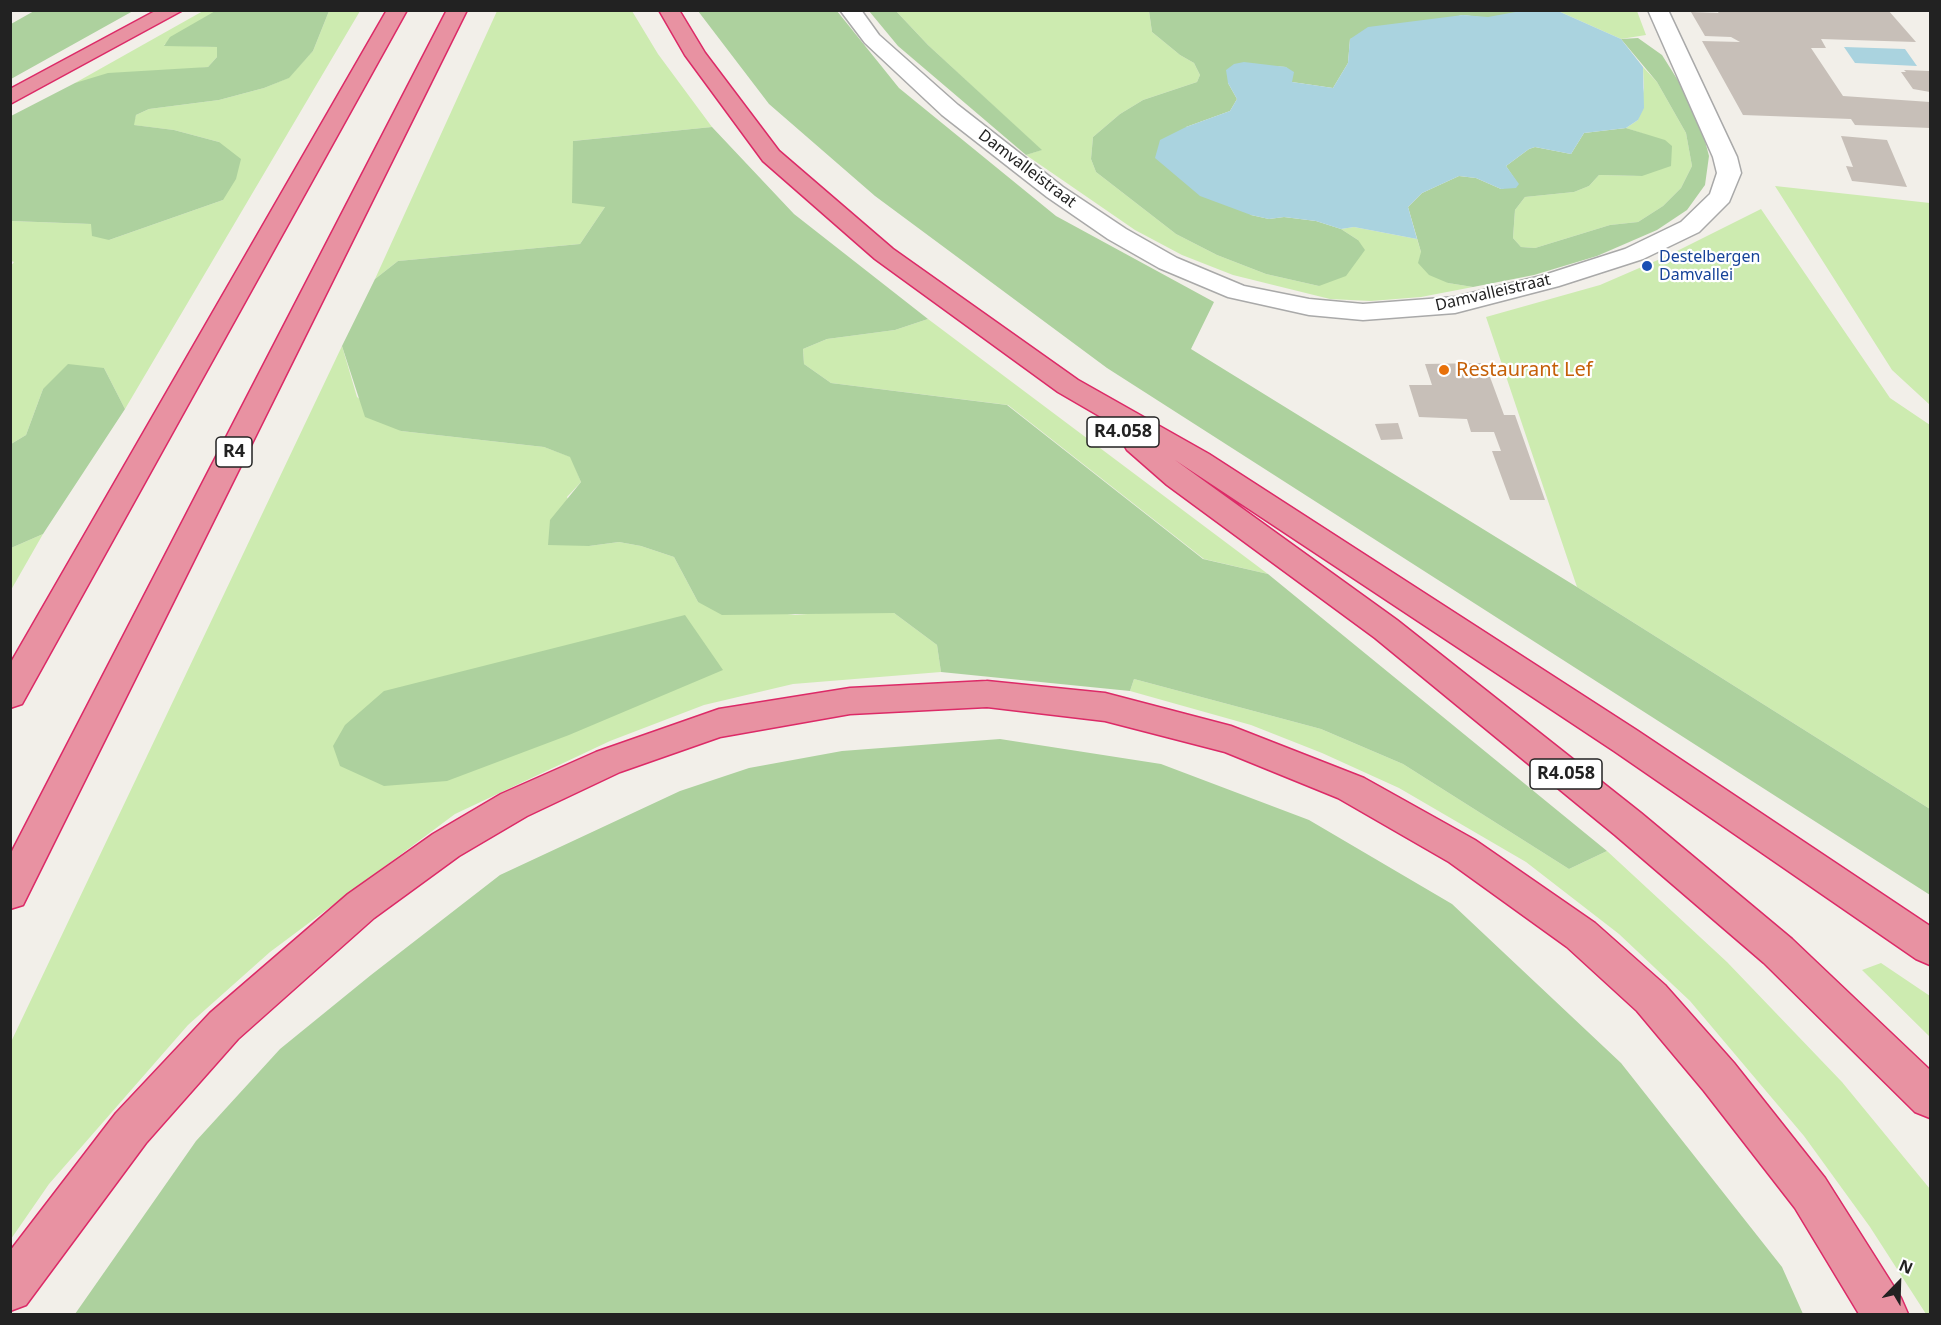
<!DOCTYPE html>
<html>
<head>
<meta charset="utf-8">
<style>
  body { margin:0 }
  #map { position:relative; width:1941px; height:1325px; overflow:hidden; background:#f2efe9; font-family:"Noto Sans",sans-serif }
  canvas { display:block }
  .frame { position:absolute; inset:0; border:12px solid #222; pointer-events:none }
  .north { position:absolute; left:1869px; top:1253px; width:60px; height:60px; -webkit-text-stroke:4px #fff; paint-order:stroke; rotate:23deg; font-size:16px; font-weight:700; line-height:24px; text-align:center; color:#222 }
  .north::after { content:''; display:block; margin:auto; width:21px; height:27px; background:#222; clip-path:polygon(50% 0,100% 100%,50% 72%,0 100%) }
</style>
</head>
<body>
<div id="map">
<canvas width="1941" height="1325"></canvas>
<div class="frame"></div>
<div class="north">N</div>
</div>
<script>
const c = document.querySelector('canvas').getContext('2d');
c.lineJoin = 'round';
function paint(path, color) {
  c.fillStyle = color;
  c.fill(path, 'evenodd');
}
function poly(rows) {
  const path = new Path2D();
  for (const r of rows) {
    path.moveTo(r[0], r[1]);
    for (let i = 2; i < r.length; i += 2) path.lineTo(r[i], r[i + 1]);
  }
  return path;
}
function strokePath(path, color, width, dash) {
  c.strokeStyle = color;
  c.lineWidth = width;
  c.lineCap = dash ? 'butt' : 'round';
  c.setLineDash(dash || []);
  c.stroke(path);
}
function write(font, color, halo, rows, align = 'center') {
  c.font = font + ' "Noto Sans",sans-serif';
  c.lineWidth = 4.5;
  c.setLineDash([]);
  c.textBaseline = 'middle';
  c.strokeStyle = halo;
  c.fillStyle = color;
  for (const [text, x, y, turn = 0] of rows) {
    c.save();
    c.translate(x, y);
    c.rotate((+turn || 0) * Math.PI / 180);
    c.textAlign = isNaN(turn) ? turn : align;
    if (halo) c.strokeText(text, 0, 0);
    c.fillText(text, 0, 0);
    c.restore();
  }
}
paint(poly([
  [203,11,217,11,164,45,218,47,217,57,208,67,75,83],
  [329,11,360,11,125,409,104,368,43,389,26,435,11,444,10,267,14,262,11,261,11,221,91,224,109,240,223,200,219,142,174,130,133,125,136,115,149,109,219,100,264,88,288,78,313,51],
  [497,11,632,11,658,54,712,127,573,141,605,207,580,244,398,261,375,279],
  [896,11,1149,11,1152,32,1180,55,1194,63,1200,75,1197,82,1143,100,1120,114,1093,137,1091,159,1096,172,1176,234,1217,255,1266,274,1319,286,1358,240,1341,229,1354,227,1417,239,1421,252,1448,283,1473,287,1421,297,1371,301,1330,299,1233,275,1182,255,1135,230,1026,155,1041,150,928,45],
  [1558,11,1637,11,1646,35,1621,39],
  [1643,67,1657,82,1686,133,1692,166,1681,188,1663,206,1638,222,1610,225,1535,248,1521,247,1513,238,1515,210,1525,197,1574,192,1589,186,1599,175,1642,176,1644,134,1626,128,1638,120,1644,88],
  [1775,186,1930,203,1930,405,1892,370],
  [1761,209,1890,398,1930,425,1930,809,1577,587,1486,317,1600,285,1667,256],
  [928,319,1268,574,1204,559,1008,405,831,383,804,364,803,349,827,339,895,330],
  [342,346,357,397,401,431,544,447,571,457,581,482,567,497,589,546,619,542,641,546,674,557,698,602,795,615,845,611,894,613,937,645,941,672,793,684,704,705,610,741,455,814,270,952,188,1025,49,1184,11,1239,10,1044],
  [43,534,11,590,11,548],
  [1134,679,1321,729,1403,764,1569,869,1607,851,1727,962,1842,1082,1930,1189,1930,1314,1926,1314,1870,1227,1804,1136,1690,1001,1619,934,1526,862,1399,788,1322,753,1251,725,1130,691],
  [1881,963,1930,996,1930,1037,1862,970]
]), '#cdebb0');
paint(poly([
  [217,10,329,11,313,51,289,78,264,88,219,100,149,109,136,115,134,125,174,130,219,142,241,159,236,179,223,200,109,240,92,236,91,224,11,221,11,116,75,83,108,73,208,67,217,57,217,47,164,46,170,37],
  [34,11,34,10,133,11,11,79,11,24],
  [698,11,837,11,899,88,1056,216,1214,302,1191,349,1577,587,1930,809,1930,895,1107,368,875,196,769,104],
  [869,11,896,11,928,45,1042,150,1026,155,898,46],
  [1149,11,1528,11,1488,18,1463,15,1350,39,1348,63,1333,88,1292,82,1286,67,1271,66,1228,83,1237,99,1230,111,1186,127,1251,215,1269,219,1284,217,1316,221,1341,229,1358,240,1365,250,1346,276,1319,286,1266,274,1217,255,1176,234,1096,172,1091,159,1093,137,1120,114,1143,100,1197,82,1200,75,1194,63,1180,55,1152,32],
  [1638,38,1662,55,1679,82,1700,122,1709,156,1705,185,1687,210,1657,230,1597,256,1534,275,1473,287,1448,283,1429,275,1418,263,1421,252,1408,207,1422,193,1459,176,1476,178,1501,189,1518,184,1506,166,1529,149,1535,147,1571,154,1584,133,1626,128,1665,140,1672,146,1671,166,1642,176,1599,175,1589,186,1574,192,1525,197,1515,210,1513,238,1521,247,1535,248,1610,225,1638,222,1663,206,1681,188,1692,166,1686,133,1657,82,1621,39],
  [712,127,794,214,928,319,895,330,827,339,803,349,804,364,831,383,1007,405,1203,559,1268,574,1607,851,1569,869,1403,764,1321,729,1134,679,1130,691,941,672,937,645,894,613,722,615,698,602,674,557,641,546,619,542,589,546,548,545,550,520,581,482,570,457,544,447,401,431,365,417,342,346,375,279,398,261,580,244,605,207,572,203,573,141],
  [68,364,104,368,125,409,43,534,11,548,11,444,26,435,43,389],
  [685,615,723,670,569,735,447,781,384,786,340,766,333,746,345,725,384,691],
  [1000,739,1161,764,1309,820,1452,904,1621,1063,1782,1267,1803,1314,75,1314,196,1141,280,1049,371,975,500,875,680,791,749,768,842,751]
]), '#add19e');
paint(poly([
  [1521,11,1558,11,1621,39,1643,67,1644,108,1638,120,1626,128,1584,133,1571,154,1535,147,1529,149,1506,166,1519,184,1516,188,1501,189,1476,178,1459,176,1422,193,1408,207,1417,239,1354,227,1341,229,1316,221,1284,217,1269,219,1251,215,1200,196,1155,158,1160,140,1186,127,1230,111,1237,99,1228,83,1226,70,1234,64,1244,62,1286,67,1294,72,1292,82,1333,88,1348,63,1350,39,1368,27,1463,15,1488,17],
  [1844,47,1905,49,1917,66,1855,63]
]), '#aad3df');
paint(poly([
  [1720,10,1888,10,1916,42,1821,39,1826,48,1811,48,1843,96,1930,102,1930,128,1855,125,1851,119,1743,115,1702,41,1740,42,1731,37,1705,36,1691,12,1718,13],
  [1904,70,1929,71,1930,92,1913,89,1901,72,1906,72],
  [1841,136,1887,140,1907,187,1852,181,1846,166,1853,167],
  [1481,363,1487,377,1490,377,1504,415,1515,415,1545,500,1510,500,1492,451,1501,451,1494,432,1471,432,1467,419,1419,417,1409,385,1432,385,1425,364],
  [1398,423,1403,439,1381,440,1375,424]
]), '#c7bfb8');
const minor = poly([
  [840,10,861,10,879,35,958,105,1063,187,1126,229,1177,258,1244,286,1309,299,1363,304,1455,297,1541,276,1625,249,1681,222,1710,194,1717,173,1713,157,1648,10,1668,10,1737,157,1741,173,1729,202,1699,232,1643,259,1559,286,1455,313,1363,320,1309,315,1228,297,1159,268,1108,239,1047,197,942,115,865,43,840,10]
]);
const highway = poly([
  [157,10,183,10,10,104,10,89,157,10],
  [387,10,407,10,22,704,10,708,10,664,387,10],
  [447,10,467,10,23,905,10,909,10,855,447,10],
  [659,10,679,10,705,53,779,151,893,249,1078,380,1209,454,1638,731,1930,926,1930,965,1916,959,1614,751,1175,460,1397,620,1641,813,1792,939,1930,1070,1930,1118,1915,1112,1764,963,1615,835,1375,638,1167,485,1127,450,1123,443,1127,436,1132,435,1058,392,875,259,763,161,685,55,659,10],
  [987,681,1105,693,1231,726,1364,778,1475,840,1595,923,1665,985,1734,1063,1825,1178,1901,1298,1908,1314,1859,1314,1795,1208,1704,1091,1637,1011,1567,947,1449,862,1338,798,1225,752,1105,721,987,707,850,714,720,737,620,772,527,816,459,856,374,918,238,1039,146,1143,26,1305,10,1311,10,1251,116,1113,210,1013,348,894,433,834,501,794,596,752,719,709,850,688,987,681]
]);
strokePath(minor, '#a9a9a9', 3);
strokePath(highway, '#dc2a67', 3);
paint(minor, '#fff');
paint(highway, '#e892a2');
for (const [x, y, r, color] of [
  [1647,266,6,"#1a4fb4"],
  [1444,370,6,"#e8710a"]
]) {
  const dot = new Path2D();
  dot.arc(x, y, r, 0, 2 * Math.PI);
  c.fillStyle = color;
  c.fill(dot);
  strokePath(dot, '#fff', 2);
}
write('16px', '#222', '#fff', [
  ["Damvalleistraat",1027,169,37],
  ["Damvalleistraat",1493,293,-13]
]);
write('16px', '#164399', '#fff', [
  ["Destelbergen",1659,257],
  ["Damvallei",1659,275]
], 'left');
for (const [x, y, w] of [
  [1123,432,72],
  [234,452,36],
  [1566,774,72]
]) {
  const box = new Path2D();
  box.roundRect(x - w / 2, y - 15, w, 30, 4.5);
  c.fillStyle = '#fff';
  c.fill(box);
  strokePath(box, '#222', 1.5);
}
write('bold 18px', '#222', null, [
  ["R4.058",1123,432],
  ["R4",234,452],
  ["R4.058",1566,774]
]);
write('20px', '#c56008', '#fff', [
  ["Restaurant Lef",1456,370]
], 'left');
</script>
</body>
</html>
